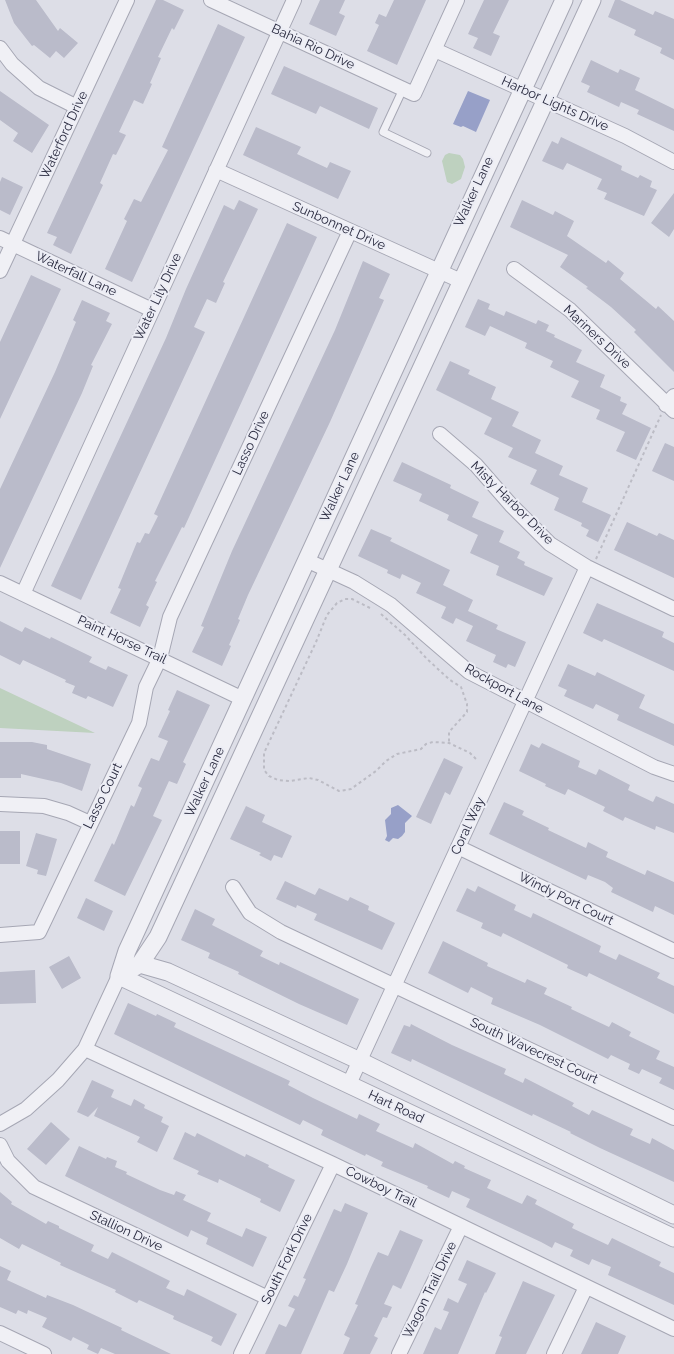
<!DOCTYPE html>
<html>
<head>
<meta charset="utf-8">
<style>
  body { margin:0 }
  canvas { display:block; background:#dddee7 }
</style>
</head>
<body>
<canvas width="674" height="1354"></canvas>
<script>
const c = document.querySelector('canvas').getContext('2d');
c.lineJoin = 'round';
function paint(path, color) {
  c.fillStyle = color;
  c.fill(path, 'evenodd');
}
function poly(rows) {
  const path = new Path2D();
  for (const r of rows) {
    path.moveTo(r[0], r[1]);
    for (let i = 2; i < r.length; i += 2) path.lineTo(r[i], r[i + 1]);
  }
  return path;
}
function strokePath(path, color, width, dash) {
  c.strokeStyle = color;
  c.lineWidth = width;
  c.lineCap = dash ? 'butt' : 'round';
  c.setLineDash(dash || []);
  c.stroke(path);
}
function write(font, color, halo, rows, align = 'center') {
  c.font = font + ' Raleway,sans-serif';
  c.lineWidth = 4;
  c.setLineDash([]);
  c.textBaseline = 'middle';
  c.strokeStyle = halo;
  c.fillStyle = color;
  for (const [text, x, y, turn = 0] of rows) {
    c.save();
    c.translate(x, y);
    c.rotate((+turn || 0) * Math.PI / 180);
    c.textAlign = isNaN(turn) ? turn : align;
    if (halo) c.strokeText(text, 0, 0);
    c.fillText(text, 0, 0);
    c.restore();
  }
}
paint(poly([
  [449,153,460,155,463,159,465,167,461,179,452,184,447,182,442,161,445,155],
  [0,688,95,733,0,728]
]), '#bed1bf');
paint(poly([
  [468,91,490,100,476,132,463,126,461,127,453,124],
  [398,805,412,816,405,823,405,832,402,836,398,839,393,838,389,842,385,840,387,836,385,820,391,814,391,808]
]), '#97a0c8');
paint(poly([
  [5,0,36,0,58,31,60,28,78,43,64,58,56,51,50,58,34,45,32,46,14,23],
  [156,0,163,0,184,10,174,30,172,28,158,57,161,58,150,83,152,84,143,104,134,100,119,132,126,135,116,155,113,154,100,183,103,185,71,254,53,245,57,237,47,233],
  [320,0,345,0,339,13,345,16,336,36,309,24],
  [394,0,426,0,397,65,367,51,379,25,375,23,379,14,386,17],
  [484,0,509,0,493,33,500,36,491,56,473,48,478,38,468,34],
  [615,0,620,0,653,15,655,11,674,19,674,60,660,53,662,48,634,35,636,30,608,17],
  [218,24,245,37,132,282,105,269,127,221,124,219,134,199,141,202,168,150,162,147],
  [591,60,618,73,620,69,640,78,635,90,674,109,674,131,637,114,639,110,621,102,619,107,587,92,590,86,581,82],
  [284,66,378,108,369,129,320,106,316,114,271,94],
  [0,91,49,125,32,153,13,141,18,133,0,120],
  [256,127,301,147,297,154,327,168,330,162,351,171,338,199,243,155],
  [561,137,622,166,621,170,638,178,640,175,652,181,650,187,657,190,644,216,604,199,607,193,597,189,602,179,567,163,563,170,542,161,552,141,558,144],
  [2,177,23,187,10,215,0,210,0,182],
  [674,193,674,229,669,237,651,223],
  [239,200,258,209,223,282,225,283,216,303,207,299,194,327,205,332,81,600,51,586,166,338,186,289,224,205,234,210],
  [522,200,553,215,555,211,574,221,567,236,606,263,608,260,624,273,620,279,656,309,658,306,674,321,674,372,634,332,636,330,611,307,586,288,588,287,560,267,568,255,510,227],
  [287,223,317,237,184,528,182,527,155,581,157,582,146,605,149,607,140,627,110,613,121,589,118,588,137,542,140,543,145,533,149,534,158,516,154,514],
  [363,261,390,274,379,298,384,300,330,422,248,595,238,619,240,620,229,645,231,646,222,666,192,652,204,627,201,626,232,551,335,330],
  [31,275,61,289,0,419,0,342],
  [478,299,490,304,488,309,504,316,506,311,536,324,538,320,549,325,546,331,555,335,554,337,582,350,576,362,605,375,600,387,621,397,620,401,627,404,622,414,651,428,636,460,616,451,625,432,596,419,600,410,571,397,579,381,550,367,553,361,525,348,527,343,490,326,485,336,465,327],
  [82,300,110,313,106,321,112,324,91,365,93,366,82,393,0,568,0,489,55,372,76,322,73,320],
  [450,361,470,370,468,374,496,387,491,399,519,412,512,426,541,440,535,453,563,466,559,475,588,488,582,502,611,515,598,542,586,536,589,530,581,526,582,523,554,510,559,498,530,484,537,470,508,457,513,448,484,434,492,418,436,390],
  [665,443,674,447,674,481,652,471],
  [402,462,451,485,450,488,479,502,472,517,504,531,499,542,520,552,517,558,525,562,524,565,553,578,544,596,496,575,499,566,470,553,478,535,447,520,449,515,419,501,422,494,393,481],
  [627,522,657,536,659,533,674,540,674,578,614,550],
  [371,529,392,538,390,541,450,570,443,585,473,600,468,611,498,625,496,629,526,642,515,667,508,664,506,668,493,662,496,655,466,641,473,626,456,618,453,624,441,618,446,607,416,593,421,583,402,574,400,579,387,573,388,570,358,556],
  [597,603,664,632,662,637,674,643,674,671,604,639,602,642,583,633],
  [0,621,22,632,25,627,50,639,51,637,92,657,89,662,106,670,108,666,128,675,113,707,88,696,86,699,72,693,75,686,65,682,66,680,23,660,20,665,0,655],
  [568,664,595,676,597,672,645,695,639,708,674,724,674,746,617,720,619,715,596,704,593,709,564,696,567,690,558,686],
  [177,690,210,705,183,762,186,764,177,784,169,781,153,816,162,820,125,896,94,881,112,843,114,845,131,805,134,807,142,788,138,786,151,758,159,761,168,741,158,737,170,711,168,710],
  [0,742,32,742,47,745,47,749,91,764,82,791,61,783,21,774,21,778,0,778],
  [542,743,580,761,578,767,596,775,599,769,630,785,628,790,636,794,653,802,656,796,674,804,674,833,656,826,655,830,625,817,623,821,603,811,605,807,568,789,565,795,545,786,546,784,519,771,531,744,539,748],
  [444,758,463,767,450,795,445,792,431,824,416,817],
  [504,802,524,811,522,815,549,828,548,830,586,848,588,842,608,852,606,857,645,875,647,870,674,882,674,915,655,906,653,912,611,892,613,888,605,882,588,875,586,880,489,834],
  [246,806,265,815,262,822,292,836,282,858,274,855,271,861,259,855,261,853,230,839],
  [0,831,20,831,20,864,0,864],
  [36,833,57,839,46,876,37,874,38,870,26,866],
  [285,881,315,895,319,888,348,901,350,897,369,906,368,910,395,923,382,950,314,920,317,914,297,905,296,908,276,899],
  [478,886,516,905,514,910,531,918,533,913,601,946,599,952,616,960,619,954,660,973,657,978,674,986,674,1014,589,973,587,977,567,968,568,965,503,933,501,937,481,928,483,923,456,911,467,888,475,892],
  [86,898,113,911,104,931,77,918],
  [195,909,215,919,212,925,263,951,260,956,279,965,280,962,359,999,347,1025,299,1004,238,974,239,972,208,958,210,953,181,940],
  [443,941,488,963,487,966,525,983,527,979,547,988,544,994,572,1007,571,1009,609,1027,612,1022,631,1032,629,1036,660,1051,656,1059,674,1067,674,1090,659,1083,662,1078,642,1069,639,1074,628,1069,630,1064,611,1055,608,1059,540,1025,491,1004,493,998,471,987,468,993,428,973],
  [69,956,81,978,62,989,49,967],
  [35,970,36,1003,0,1004,0,972],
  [128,1003,156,1016,157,1014,176,1023,174,1027,290,1081,288,1085,313,1098,357,1119,359,1114,380,1124,376,1131,413,1148,415,1143,453,1164,455,1161,465,1166,464,1168,491,1180,487,1188,522,1204,527,1195,537,1200,535,1204,574,1224,572,1228,608,1245,612,1238,661,1262,659,1266,674,1273,674,1305,608,1275,611,1267,592,1259,589,1265,570,1256,573,1250,555,1242,552,1248,541,1242,466,1207,470,1199,452,1191,449,1198,427,1188,428,1186,381,1166,383,1162,366,1154,365,1156,321,1135,323,1130,303,1120,300,1125,114,1034],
  [411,1024,452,1045,506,1069,504,1074,523,1083,525,1078,574,1103,572,1106,589,1115,592,1110,633,1129,630,1135,650,1144,652,1138,674,1150,674,1182,600,1148,570,1133,571,1132,533,1114,532,1116,412,1059,411,1062,391,1053,404,1025,410,1027],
  [92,1080,114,1090,111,1097,131,1106,134,1099,145,1105,144,1108,163,1117,161,1122,169,1126,157,1152,137,1142,140,1137,94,1116,98,1107,88,1117,77,1112],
  [51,1122,70,1139,46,1165,27,1149],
  [185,1132,195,1137,197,1133,245,1157,246,1154,269,1165,268,1167,295,1180,280,1212,260,1202,261,1199,219,1179,218,1183,197,1174,199,1171,173,1159],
  [79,1146,106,1159,107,1157,117,1161,115,1167,127,1172,126,1174,160,1190,174,1195,176,1191,186,1195,183,1200,211,1213,207,1221,242,1237,246,1228,267,1237,253,1267,206,1244,208,1238,191,1230,188,1237,65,1176],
  [0,1192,12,1202,11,1204,46,1224,48,1221,59,1226,59,1228,94,1245,91,1251,108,1259,112,1252,170,1281,166,1288,184,1296,187,1289,237,1314,221,1346,211,1341,213,1337,173,1319,174,1316,139,1300,137,1303,115,1292,116,1290,60,1265,61,1263,22,1244,19,1249,0,1238],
  [345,1203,368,1213,347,1264,334,1292,329,1290,301,1354,265,1354,279,1324,286,1327,295,1309,288,1306,294,1295,298,1297,306,1279,303,1278,334,1209,341,1212],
  [400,1230,423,1240,411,1267,401,1289,393,1285,384,1304,392,1307,387,1318,383,1317,374,1336,378,1338,370,1354,343,1354,350,1338,344,1335,358,1305,355,1304,371,1267,378,1252,388,1256],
  [467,1260,496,1273,486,1293,485,1292,458,1354,423,1354,435,1327,441,1330,449,1312,443,1310,448,1298,458,1303,467,1284,458,1280],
  [0,1266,11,1271,7,1280,46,1298,47,1295,73,1305,122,1328,121,1330,171,1354,115,1354,101,1348,98,1354,87,1349,89,1345,73,1337,71,1341,42,1327,47,1318,28,1310,27,1314,18,1310,16,1314,0,1307],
  [523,1281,555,1295,526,1354,495,1354,502,1337,499,1336],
  [596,1322,626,1336,618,1354,581,1354]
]), '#babbca');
const service = poly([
  [403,89,383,132,427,153]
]);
const minor = poly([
  [211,0,414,94,457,0],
  [0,48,12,64,39,88,77,107],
  [435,50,625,136,674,162],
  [216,170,461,281],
  [0,238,152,310],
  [514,269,570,310,674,411],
  [0,271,127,0],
  [666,405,674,396],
  [440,434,476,465,511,505,550,544,587,567,674,609],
  [306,560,354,582,391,605,469,672,654,767,674,774],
  [0,583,243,699],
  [23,594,294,0],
  [0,804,44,806,68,813,90,823],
  [458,847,674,951],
  [233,887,250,913,281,932,674,1118],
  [0,935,39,932,139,723,146,687,160,658,170,617,350,231],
  [85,1049,333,1164,674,1329],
  [349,1084,587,567],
  [0,1124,26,1109,58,1080,85,1049,119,976],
  [0,1145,8,1161,34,1187,268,1298],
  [0,1333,44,1354],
  [241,1354,333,1164],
  [399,1354,461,1226],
  [554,1354,586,1287]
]);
const tertiary = poly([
  [140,964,168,972,360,1061,674,1215],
  [119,976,140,964,158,937,592,0],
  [119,976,127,951,564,0],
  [119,976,674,1238]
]);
strokePath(service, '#a6a7b4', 9);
strokePath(minor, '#a6a7b4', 16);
strokePath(tertiary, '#a6a7b4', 19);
strokePath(poly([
  [596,559,661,415],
  [370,608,352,599,345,599,337,603,327,615,316,642,264,753,264,770,269,776,278,780,290,781,309,778,318,780,339,791,351,789,376,771,386,761,397,754,421,749,426,744,433,742,449,743,470,753,476,759],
  [381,614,405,635,427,659,450,680,461,687,467,704,467,712,449,732,449,743]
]), '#bcbcc5', 2, [3, 3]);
strokePath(service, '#f0f0f5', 7);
strokePath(minor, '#f0f0f5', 14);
strokePath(tertiary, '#f0f0f5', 17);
write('13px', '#27283d', '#ecedf5', [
  ["Bahia Rio Drive",313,47,25],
  ["Harbor Lights Drive",555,104,24],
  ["Waterford Drive",64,135,-65],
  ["Walker Lane",474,192,-65],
  ["Sunbonnet Drive",339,226,24],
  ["Waterfall Lane",76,274,25],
  ["Water Lily Drive",158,297,-65],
  ["Mariners Drive",597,337,43],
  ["Lasso Drive",251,443,-65],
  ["Walker Lane",340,487,-65],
  ["Misty Harbor Drive",512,503,45],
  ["Paint Horse Trail",122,640,25],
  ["Rockport Lane",504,689,29],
  ["Walker Lane",205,782,-65],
  ["Lasso Court",103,796,-64],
  ["Coral Way",468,826,-65],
  ["Windy Port Court",566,899,26],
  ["South Wavecrest Court",534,1051,25],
  ["Hart Road",396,1107,25],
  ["Cowboy Trail",381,1187,26],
  ["Stallion Drive",126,1231,25],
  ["South Fork Drive",287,1259,-64],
  ["Wagon Trail Drive",430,1290,-64]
]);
</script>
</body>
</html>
